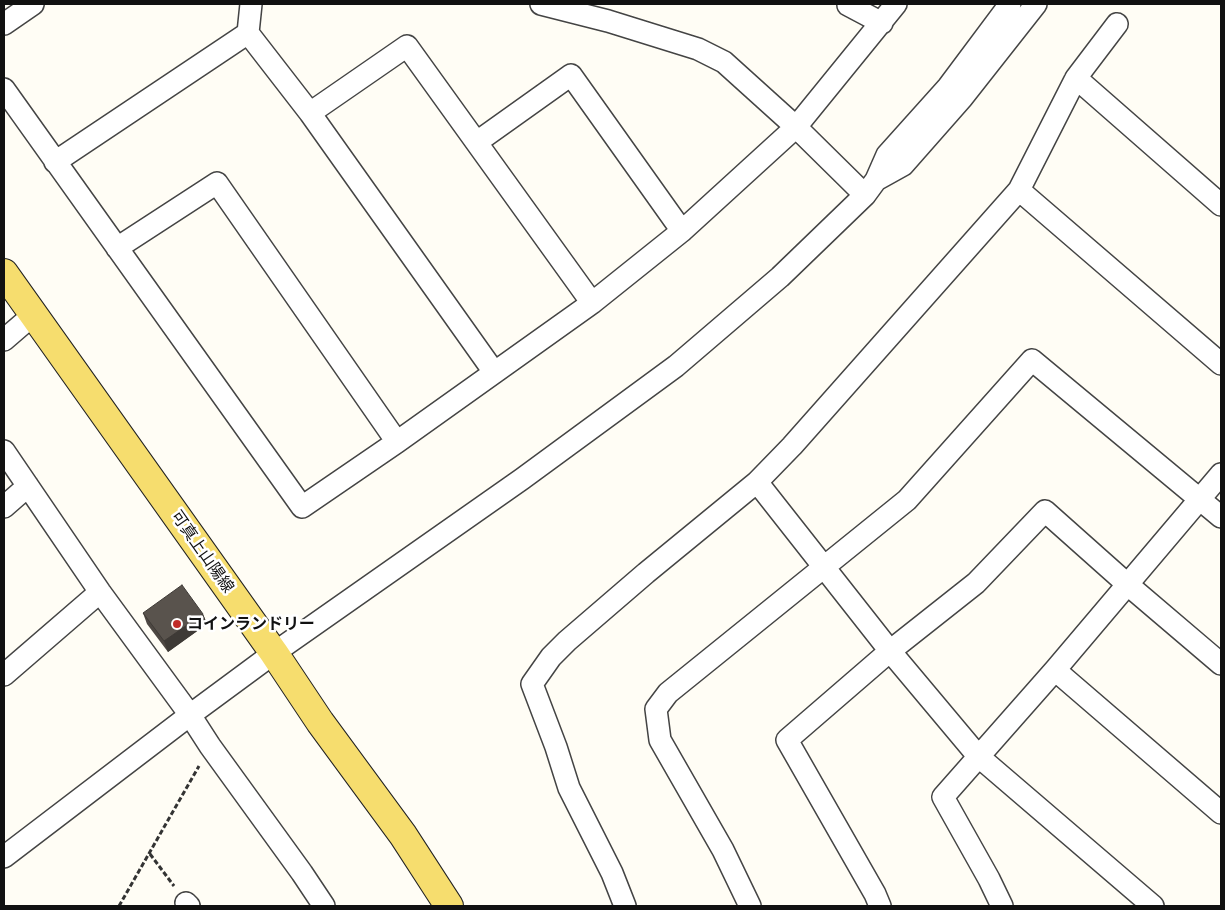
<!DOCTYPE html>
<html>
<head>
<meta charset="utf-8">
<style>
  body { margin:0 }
  #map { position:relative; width:1225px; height:910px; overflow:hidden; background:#fffdf5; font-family:"Libre Baskerville",serif }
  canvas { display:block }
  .frame { position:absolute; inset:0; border:5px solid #111; pointer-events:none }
</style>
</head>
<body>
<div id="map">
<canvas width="1225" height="910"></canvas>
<div class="frame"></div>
</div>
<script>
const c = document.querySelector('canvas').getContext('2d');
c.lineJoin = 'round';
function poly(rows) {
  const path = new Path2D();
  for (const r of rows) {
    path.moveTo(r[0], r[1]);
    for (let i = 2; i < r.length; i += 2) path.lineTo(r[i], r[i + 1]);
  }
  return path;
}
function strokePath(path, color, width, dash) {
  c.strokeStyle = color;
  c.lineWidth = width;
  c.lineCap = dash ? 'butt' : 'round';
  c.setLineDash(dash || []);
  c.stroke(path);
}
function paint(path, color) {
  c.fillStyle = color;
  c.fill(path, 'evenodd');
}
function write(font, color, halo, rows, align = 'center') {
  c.font = font + ' "Libre Baskerville","Noto Sans JP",serif';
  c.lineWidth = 5;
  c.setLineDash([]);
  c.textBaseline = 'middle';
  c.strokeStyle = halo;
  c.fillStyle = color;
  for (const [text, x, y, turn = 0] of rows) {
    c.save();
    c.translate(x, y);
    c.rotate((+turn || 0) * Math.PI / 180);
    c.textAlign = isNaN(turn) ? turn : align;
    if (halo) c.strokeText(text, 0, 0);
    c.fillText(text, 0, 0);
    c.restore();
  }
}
const minor = poly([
  [251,4,248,33,310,113,494,372],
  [541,4,608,21,698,49,724,62,796,127,865,195],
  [848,4,848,5,882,23],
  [4,24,33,4],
  [1076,78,1221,205],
  [4,89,302,507,397,442,592,303,682,231,796,127,896,4],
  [310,113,407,46,592,303],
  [477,142,571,75,682,231],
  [55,162,248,33],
  [876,180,903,165,962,98,1036,4],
  [1019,190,1221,364],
  [117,248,217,183,397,442],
  [4,340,33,315],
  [4,451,100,592,190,715,210,746,302,873,324,906],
  [757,482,890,651,978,756,1153,906],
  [4,507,28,486],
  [1055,670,1221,813],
  [4,675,100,592],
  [4,857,190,715,274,653,522,479,676,366,780,277,865,195,876,180,887,155,948,87,1010,4],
  [186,903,189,906],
  [625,906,612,873,569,788,556,747,532,684,551,657,567,641,646,573,757,482,792,446,1019,190,1076,78,1117,24],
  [750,906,723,850,660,740,656,709,668,693,907,500,1032,360,1221,517],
  [880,906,875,894,787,740,890,651,976,583,1045,511,1127,584,1221,664],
  [1002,906,989,879,943,797,1055,670,1221,474]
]);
const major = poly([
  [4,273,274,653,320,722,403,835,449,906]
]);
strokePath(minor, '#444', 24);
strokePath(major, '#222', 30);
strokePath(poly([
  [150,854,174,886],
  [119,906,199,766]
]), '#333', 3, [5, 2.5]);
strokePath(minor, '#fff', 21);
strokePath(major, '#f6dd6e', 28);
paint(poly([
  [143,613,203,614,207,624,168,652,147,624]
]), '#4d4742');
paint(poly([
  [203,614,207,624,168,652,164,641]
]), '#3e3a36');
const building = poly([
  [182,585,203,614,164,641,143,613,182,585]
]);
paint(building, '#59534d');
strokePath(building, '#3e3a36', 1);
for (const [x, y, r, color] of [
  [177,624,5,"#c02c29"]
]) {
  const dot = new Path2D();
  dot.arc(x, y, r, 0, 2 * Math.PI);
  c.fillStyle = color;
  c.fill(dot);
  strokePath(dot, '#fff', 2);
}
write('16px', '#111', '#fff', [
  ["可真上山陽線",202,552,55]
]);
write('bold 16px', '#111', '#fff', [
  ["コインランドリー",187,624]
], 'left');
</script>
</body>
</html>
